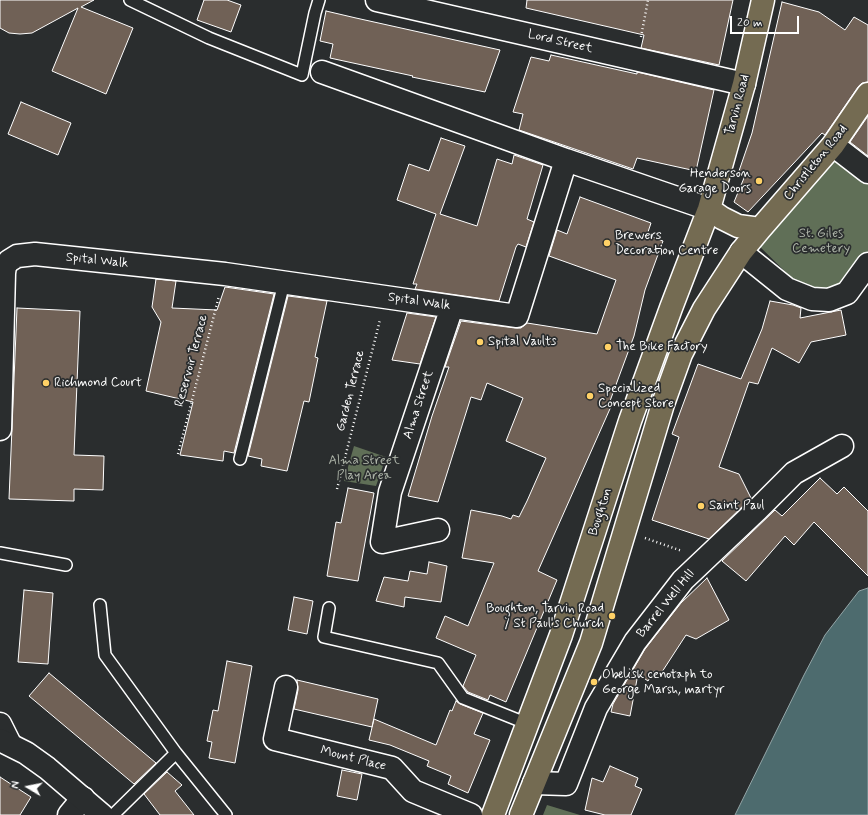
<!DOCTYPE html>
<html>
<head>
<meta charset="utf-8">
<style>
  body { margin:0 }
  #map { position:relative; width:868px; height:815px; overflow:hidden; background:#2a2d2e; font-family:Mynerve,sans-serif }
  canvas { display:block }
  .north { position:absolute; left:8px; top:767px; width:40px; height:40px; -webkit-text-stroke:3px #2a2d2e; paint-order:stroke; rotate:280deg; font-size:11px; font-weight:700; line-height:16px; text-align:center; color:#fff }
  .north::after { content:''; display:block; margin:auto; width:14px; height:18px; background:#fff; clip-path:polygon(50% 0,100% 100%,50% 72%,0 100%) }
  .scale { position:absolute; left:730px; top:16px; width:69px; height:18px; box-sizing:border-box; border:2px solid #fff; border-top:0; padding-left:5px; font-size:12px; line-height:14px; white-space:nowrap; color:#fff; -webkit-text-stroke:3px #2a2d2e; paint-order:stroke }
</style>
</head>
<body>
<div id="map">
<canvas width="868" height="815"></canvas>
<div class="north">N</div>
<div class="scale">20 m</div>
</div>
<script>
const c = document.querySelector('canvas').getContext('2d');
c.lineJoin = 'round';
function paint(path, color) {
  c.fillStyle = color;
  c.fill(path, 'evenodd');
}
function poly(rows) {
  const path = new Path2D();
  for (const r of rows) {
    path.moveTo(r[0], r[1]);
    for (let i = 2; i < r.length; i += 2) path.lineTo(r[i], r[i + 1]);
  }
  return path;
}
function strokePath(path, color, width, dash) {
  c.strokeStyle = color;
  c.lineWidth = width;
  c.lineCap = dash ? 'butt' : 'round';
  c.setLineDash(dash || []);
  c.stroke(path);
}
function write(font, color, halo, rows, align = 'center') {
  c.font = font + ' Mynerve,sans-serif';
  c.lineWidth = 3.5;
  c.setLineDash([]);
  c.textBaseline = 'middle';
  c.strokeStyle = halo;
  c.fillStyle = color;
  for (const [text, x, y, turn = 0] of rows) {
    c.save();
    c.translate(x, y);
    c.rotate((+turn || 0) * Math.PI / 180);
    c.textAlign = isNaN(turn) ? turn : align;
    if (halo) c.strokeText(text, 0, 0);
    c.fillText(text, 0, 0);
    c.restore();
  }
}
paint(poly([
  [836,158,868,182,868,254,849,281,828,293,801,287,756,243],
  [354,446,386,457,376,486,344,481],
  [547,805,580,815,543,815]
]), '#606f57');
const water = poly([
  [868,588,868,815,735,815,804,675,825,635,859,591,868,588]
]);
paint(water, '#4d6b6e');
strokePath(water, '#94a6a8', 1);
const building = poly([
  [0,0,94,0,81,7,133,28,106,94,52,71,78,8,32,33,20,34,9,33,0,28,0,0],
  [204,0,227,0,241,5,231,32,197,20,204,0],
  [527,0,733,0,719,65,641,48,644,35,526,8,527,0],
  [782,2,819,12,845,30,854,17,868,25,868,82,862,83,858,87,825,135,822,133,748,212,734,202,744,178,739,171,752,133,782,2],
  [326,11,356,18,500,50,485,92,412,77,413,76,330,58,333,44,320,41,326,11],
  [551,55,637,74,637,72,714,90,696,171,637,158,633,169,519,130,523,114,513,112,531,57,549,61,551,55],
  [21,102,71,123,58,155,8,134,21,102],
  [868,116,868,156,850,142,868,116],
  [441,138,465,146,440,214,477,226,497,159,512,164,514,155,543,165,527,219,534,222,526,247,518,244,516,247,499,301,415,289,417,284,413,284,436,214,397,200,409,164,429,171,441,138],
  [580,197,651,223,647,235,663,241,645,290,634,336,610,401,613,402,538,571,557,580,506,702,490,695,488,700,468,692,463,686,476,655,436,638,445,616,468,626,494,563,462,558,471,510,502,516,511,519,513,515,519,517,527,501,546,458,506,441,523,398,487,383,481,400,471,397,438,502,408,496,432,416,449,367,445,367,461,321,515,328,521,328,527,323,597,334,616,280,549,256,557,230,567,234,580,197],
  [156,279,176,281,172,308,217,310,225,287,274,294,234,453,224,451,223,461,180,455,193,402,146,391,161,322,152,307,156,279],
  [288,296,327,301,315,357,318,358,309,402,304,401,287,471,261,466,262,459,248,456,288,296],
  [770,301,793,305,801,308,800,318,841,310,846,335,811,342,799,363,772,348,758,384,749,382,719,467,739,474,751,498,749,500,709,539,652,520,679,437,672,434,698,364,741,379,762,329,770,301],
  [17,308,80,311,74,455,104,456,103,490,74,489,74,501,9,499,17,308],
  [407,313,436,317,420,364,392,360,407,313],
  [820,478,837,494,844,487,868,511,868,576,814,522,794,545,785,536,746,581,722,561,775,510,782,516,820,478],
  [348,488,374,493,358,581,327,576,336,522,341,523,348,488],
  [429,562,447,566,441,602,405,597,404,607,376,601,384,577,408,581,410,571,427,574,429,562],
  [707,578,729,620,696,639,686,635,660,675,654,671,648,681,638,674,630,716,611,712,613,704,645,649,681,603,707,578],
  [24,590,53,593,48,664,18,662,24,590],
  [294,597,313,601,307,634,288,630,294,597],
  [227,661,252,666,235,763,209,758,212,742,207,741,213,710,218,711,227,661],
  [49,673,156,763,134,784,29,696,49,673],
  [297,680,378,699,372,727,294,709,298,690,297,680],
  [456,701,460,704,483,713,474,734,490,740,468,793,448,784,451,776,427,766,429,761,390,745,369,740,374,719,436,745,450,710,452,711,456,701],
  [610,766,638,778,635,786,642,789,631,815,605,815,585,810,592,778,603,782,610,766],
  [342,770,362,774,357,800,337,796,342,770],
  [167,772,182,785,175,791,194,815,160,815,144,794,167,772],
  [0,777,31,797,20,815,0,815,0,777]
]);
paint(building, '#706156');
strokePath(building, '#fff', 1);
const lane = poly([
  [130,0,209,38,302,75,315,13,319,0],
  [240,459,284,283],
  [0,553,66,565],
  [100,605,105,655,176,753,226,815],
  [329,608,324,637,438,663,463,698,528,724],
  [113,815,176,753]
]);
const street = poly([
  [377,0,744,84],
  [322,72,566,160],
  [833,145,868,172],
  [741,252,787,289,812,299,829,300,847,293,868,264],
  [0,429,4,273,5,266,9,261,17,256,35,254,225,274,517,316,566,160,709,209],
  [438,530,382,542,390,492,452,307],
  [286,687,275,739,392,768,413,791,471,815],
  [0,724,10,744],
  [534,783,566,784,596,708,635,642,683,580,758,509,794,473,842,446],
  [69,815,83,798]
]);
const secondary = poly([
  [0,740,26,753,47,768,102,815]
]);
const highway = poly([
  [709,209,722,218,738,226,760,229],
  [493,815,561,635,630,421,671,308,709,209,744,84,763,0],
  [521,815,591,643,663,404,681,354,704,309,741,252,760,229,833,145,868,94]
]);
strokePath(lane, '#fff', 14);
strokePath(street, '#fff', 25);
strokePath(secondary, '#fff', 25);
strokePath(highway, '#fff', 25);
strokePath(poly([
  [641,37,648,0],
  [178,454,219,296],
  [337,489,380,320],
  [645,538,682,551]
]), '#fff', 2.5, [1, 3]);
strokePath(lane, '#2a2d2e', 11);
strokePath(street, '#2a2d2e', 22);
strokePath(secondary, '#2a2d2e', 22);
strokePath(highway, '#746b52', 22);
for (const [x, y, r, color] of [
  [759,181,4,"#ffd166"],
  [607,243,4,"#ffd166"],
  [480,342,4,"#ffd166"],
  [608,347,4,"#ffd166"],
  [46,383,4,"#ffd166"],
  [590,396,4,"#ffd166"],
  [701,506,4,"#ffd166"],
  [612,616,4,"#ffd166"],
  [594,682,4,"#ffd166"]
]) {
  const dot = new Path2D();
  dot.arc(x, y, r, 0, 2 * Math.PI);
  c.fillStyle = color;
  c.fill(dot);
  strokePath(dot, '#2a2d2e', 1.5);
}
write('13px', '#fff', '#2a2d2e', [
  ["Lord Street",560,42,13],
  ["Tarvin Road",738,105,-75],
  ["Christleton Road",816,163,-51],
  ["Spital Walk",97,261,6],
  ["Spital Walk",419,302,8],
  ["Reservoir Terrace",192,361,-75],
  ["Garden Terrace",351,391,-76],
  ["Alma Street",419,405,-72],
  ["Boughton",601,512,-72],
  ["Barrel Well Hill",666,604,-51],
  ["Mount Place",353,759,14]
]);
write('13px', '#fff', '#2a2d2e', [
  ["Henderson",751,174,"right"],
  ["Garage Doors",751,189,"right"],
  ["Brewers",615,236],
  ["Decoration Centre",615,251],
  ["Spital Vaults",488,342],
  ["The Bike Factory",616,347],
  ["Richmond Court",54,383],
  ["Specialized",598,389],
  ["Concept Store",598,404],
  ["Saint Paul",709,506],
  ["Boughton, Tarvin Road",604,609,"right"],
  ["/ St Paul's Church",604,624,"right"],
  ["Obelisk cenotaph to",602,675],
  ["George Marsh, martyr",602,690]
], 'left');
write('13px', '#b0b7ab', '#2a2d2e', [
  ["St. Giles",821,234],
  ["Cemetery",821,249],
  ["Alma Street",364,461],
  ["Play Area",364,476]
]);
</script>
</body>
</html>
